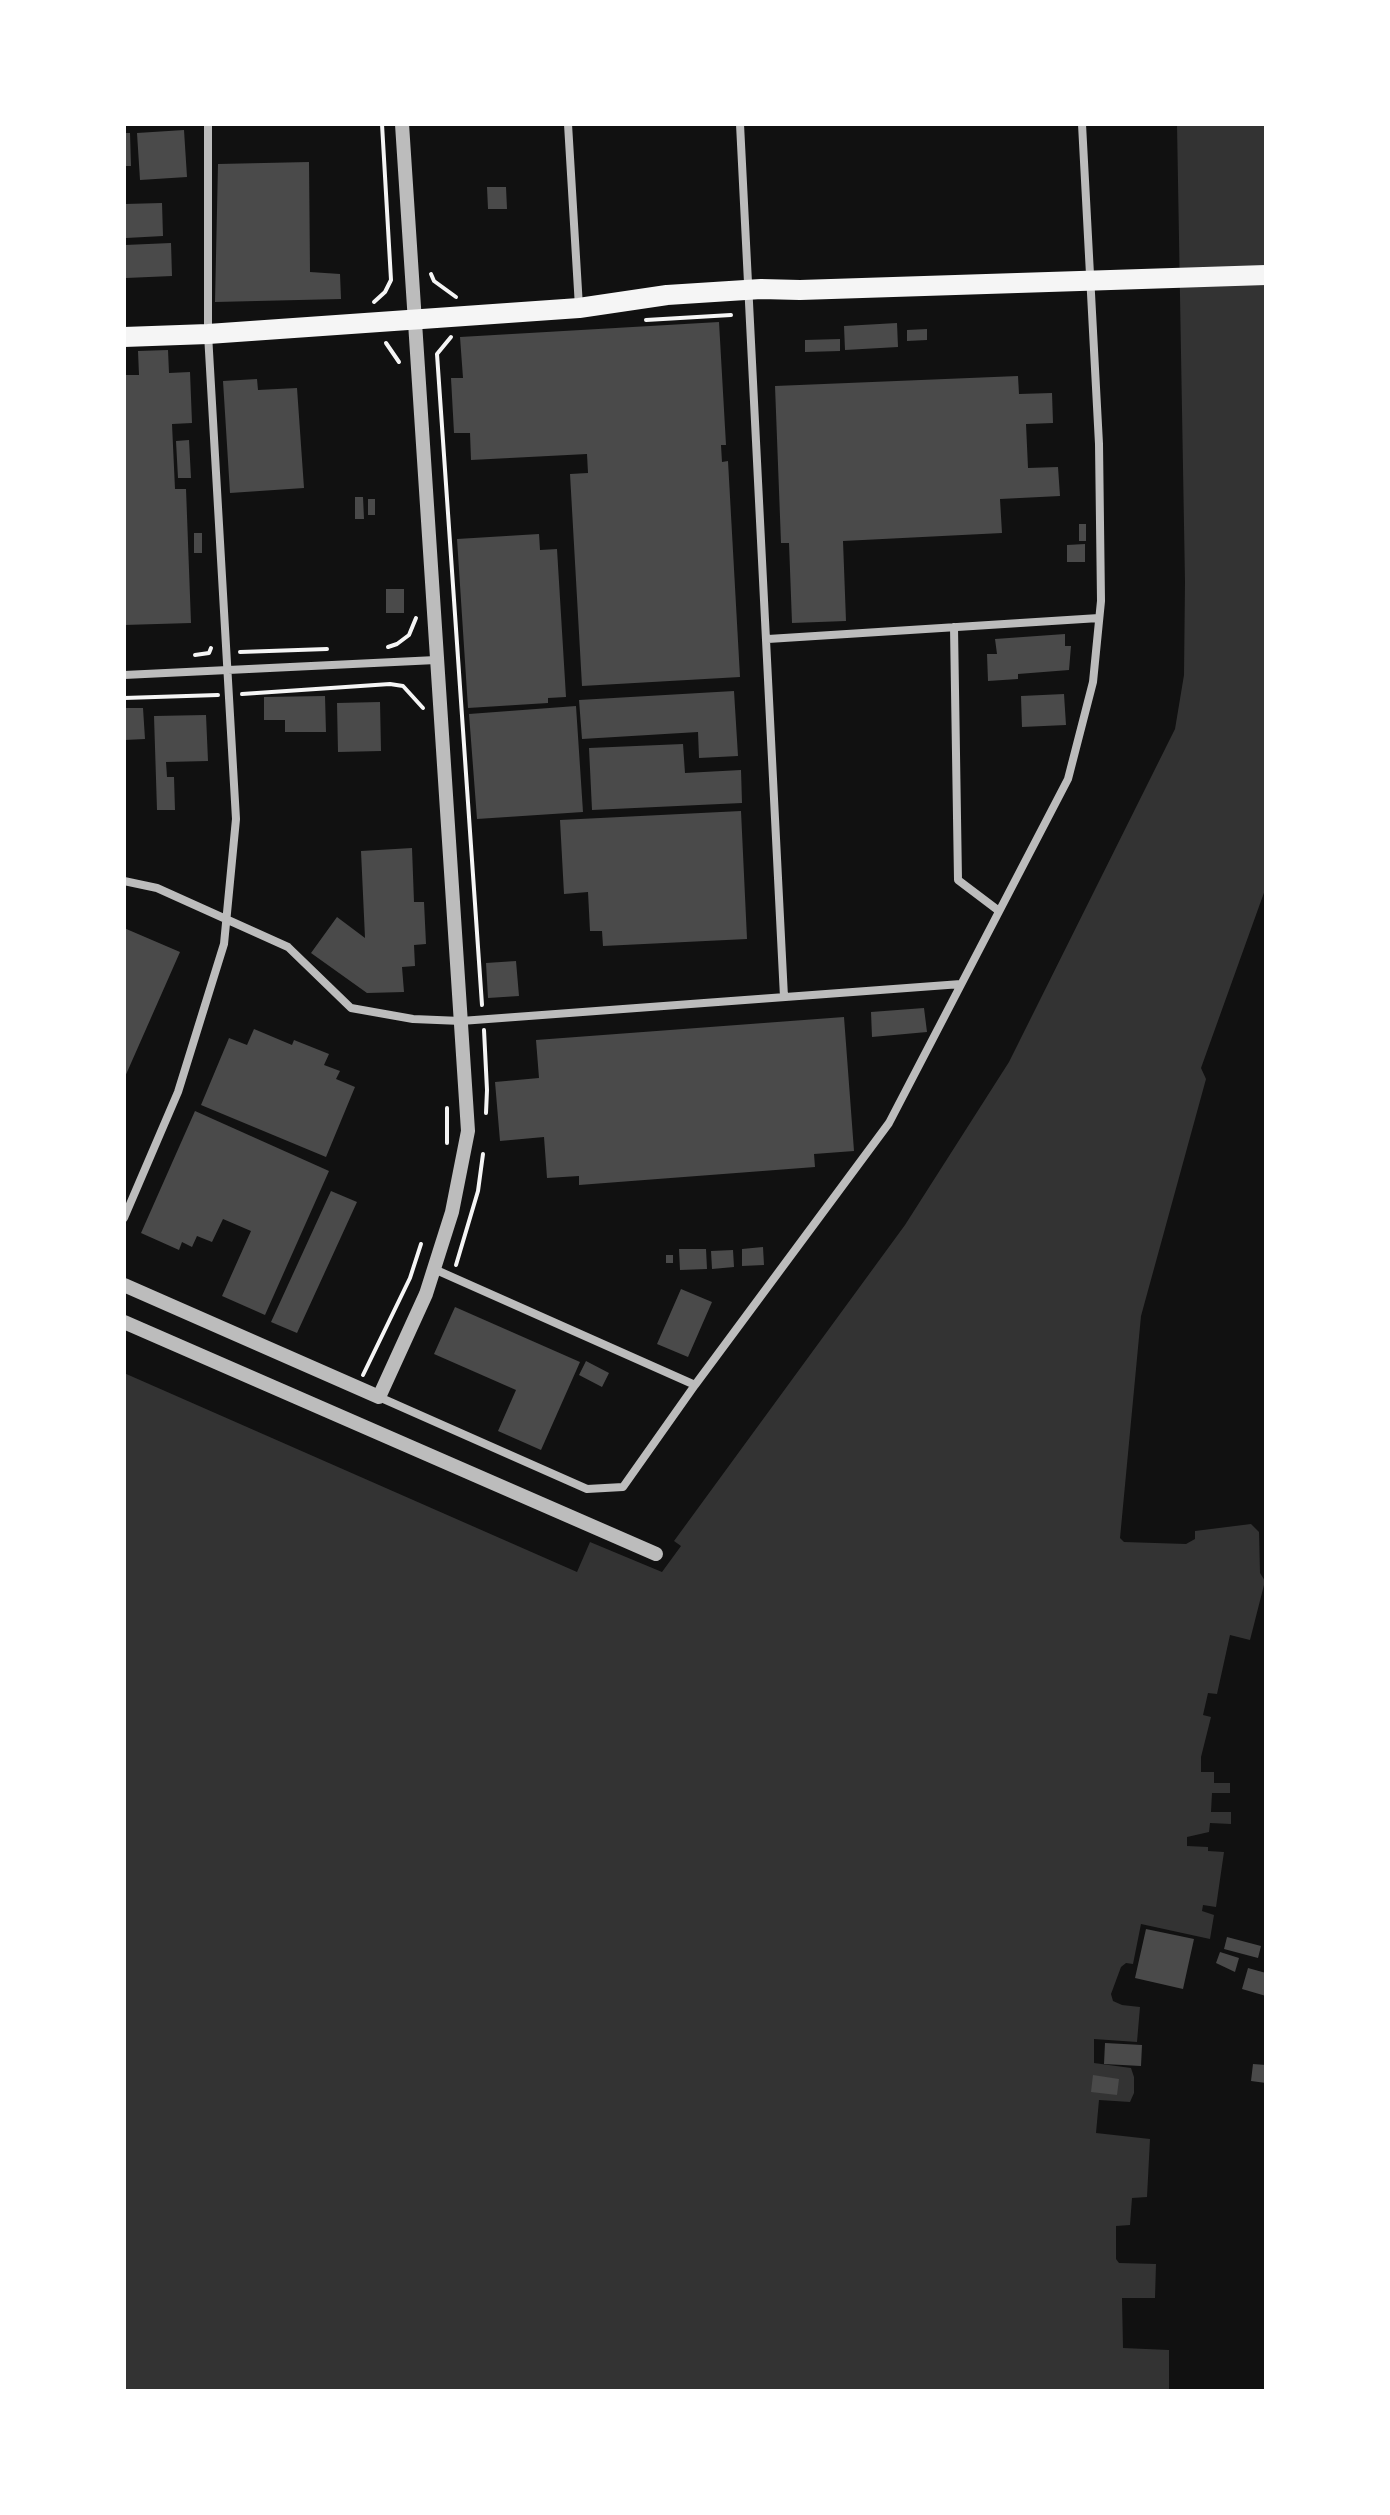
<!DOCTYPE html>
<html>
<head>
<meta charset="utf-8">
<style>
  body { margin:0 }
  #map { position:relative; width:1390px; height:2515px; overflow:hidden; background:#111; font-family:Figtree,sans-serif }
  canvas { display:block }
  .frame { position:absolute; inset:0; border:126px solid #fff; pointer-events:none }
</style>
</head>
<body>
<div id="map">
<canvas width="1390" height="2515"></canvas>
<div class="frame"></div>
</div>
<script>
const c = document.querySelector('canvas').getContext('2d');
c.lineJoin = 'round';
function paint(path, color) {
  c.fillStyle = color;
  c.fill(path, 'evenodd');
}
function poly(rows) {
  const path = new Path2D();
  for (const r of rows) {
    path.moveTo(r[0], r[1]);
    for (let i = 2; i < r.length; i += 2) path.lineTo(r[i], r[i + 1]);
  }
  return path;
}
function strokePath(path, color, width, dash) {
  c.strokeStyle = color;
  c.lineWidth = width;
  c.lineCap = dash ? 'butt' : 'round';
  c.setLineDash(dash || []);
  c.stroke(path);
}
paint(poly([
  [1177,124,1266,124,1266,887,1201,1068,1206,1079,1141,1316,1120,1538,1124,1542,1186,1544,1195,1539,1195,1531,1251,1524,1259,1532,1260,1573,1265,1581,1250,1640,1230,1635,1217,1694,1208,1693,1203,1715,1211,1717,1201,1757,1201,1772,1214,1772,1214,1783,1230,1783,1230,1793,1212,1793,1211,1812,1231,1812,1231,1824,1210,1823,1209,1832,1187,1837,1187,1846,1208,1847,1208,1851,1224,1852,1216,1907,1203,1905,1202,1911,1214,1915,1210,1939,1141,1924,1133,1964,1126,1963,1121,1967,1111,1994,1113,2001,1122,2005,1140,2007,1137,2042,1094,2039,1094,2063,1131,2068,1134,2077,1134,2093,1130,2102,1099,2100,1096,2133,1150,2139,1147,2197,1132,2198,1130,2225,1116,2226,1116,2259,1119,2263,1156,2264,1155,2298,1122,2298,1123,2348,1169,2350,1169,2391,124,2391,124,1373,577,1572,590,1542,662,1572,681,1546,674,1541,905,1225,1009,1062,1175,729,1184,675,1185,582]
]), '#333');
paint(poly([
  [184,130,187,177,140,180,137,133],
  [124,133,130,133,131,166,124,166],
  [309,162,310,272,340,274,341,299,215,302,218,164],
  [487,187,506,187,507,209,488,209],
  [162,203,163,236,126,238,125,204],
  [171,243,172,276,126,278,125,245],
  [719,322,726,445,721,445,722,462,728,461,740,677,582,686,570,474,588,473,587,454,471,460,470,433,454,433,451,378,463,378,460,337],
  [897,323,898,347,845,350,844,326],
  [927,329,927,340,907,341,907,330],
  [840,339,840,351,805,352,805,340],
  [168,350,169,373,190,372,192,423,172,424,175,489,186,489,191,623,124,625,124,375,139,375,138,351],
  [1018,376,1019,394,1052,393,1053,423,1026,424,1028,468,1058,467,1060,496,1000,499,1002,533,843,541,846,621,792,623,789,543,781,543,775,386],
  [257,379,258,390,297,388,304,488,230,493,223,381],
  [189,440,191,478,178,478,176,441],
  [355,497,363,497,364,519,355,519],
  [368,499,375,499,375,515,368,515],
  [1079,524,1086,524,1086,541,1079,541],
  [194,533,202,533,202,553,194,553],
  [539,534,540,550,557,549,566,697,548,698,548,703,468,708,457,539],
  [1085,544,1085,562,1067,562,1067,545],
  [386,589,404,589,404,613,386,613],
  [1065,634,1065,646,1071,646,1069,670,1018,674,1018,679,988,681,987,654,997,654,995,639],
  [734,691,738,756,699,758,698,732,582,739,579,700],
  [1064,694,1066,725,1022,727,1021,696],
  [325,696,326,732,285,732,285,720,264,720,264,697],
  [380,702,381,751,338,752,337,703],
  [576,706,583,812,477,819,469,714],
  [124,708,143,708,145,739,124,740],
  [206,715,208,761,166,762,167,777,174,777,175,810,157,810,154,716],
  [683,744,685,773,741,770,742,803,592,810,589,748],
  [741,811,747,939,603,946,602,931,590,931,588,892,564,894,560,820],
  [412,848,414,902,424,902,426,944,414,945,415,966,402,967,404,992,367,993,311,953,337,917,365,938,361,851],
  [124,928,180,952,124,1079],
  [516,961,519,996,488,998,486,963],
  [924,1008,927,1032,872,1037,871,1012],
  [844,1017,854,1151,814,1154,815,1167,579,1185,579,1176,547,1178,544,1137,500,1141,495,1082,539,1078,536,1040],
  [254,1029,292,1045,294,1040,329,1054,324,1065,340,1071,336,1079,355,1087,326,1157,201,1105,229,1038,247,1045],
  [195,1111,329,1171,265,1315,222,1296,251,1231,223,1219,212,1242,197,1236,192,1247,182,1242,179,1250,141,1233],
  [331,1191,357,1202,297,1333,271,1322],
  [763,1247,764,1265,742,1266,742,1249],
  [679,1249,706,1249,707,1269,680,1270],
  [733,1250,734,1267,712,1269,711,1251],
  [666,1255,673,1255,673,1263,666,1263],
  [681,1289,712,1302,688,1357,657,1344],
  [455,1307,580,1362,541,1450,498,1431,516,1390,434,1354],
  [586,1361,609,1373,602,1387,579,1375],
  [1146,1929,1194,1939,1183,1989,1135,1978],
  [1227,1937,1261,1946,1258,1958,1224,1949],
  [1220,1952,1239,1958,1235,1972,1216,1963],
  [1248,1968,1266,1973,1266,1996,1242,1989],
  [1105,2043,1142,2045,1141,2066,1104,2064],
  [1253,2064,1266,2065,1266,2083,1251,2081],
  [1093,2075,1119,2079,1117,2095,1091,2092]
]), '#4a4a4a');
strokePath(poly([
  [431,274,434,281,456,297],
  [374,302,385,292,391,280,382,124],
  [646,320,731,315],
  [451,337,437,354,482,1005],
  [386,343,399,362],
  [388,647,397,644,409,635,416,618],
  [240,652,327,649],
  [195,655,209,653,211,648],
  [242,694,390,684,403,686,423,708],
  [124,698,218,695],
  [484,1030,487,1090,486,1113],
  [447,1143,447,1108],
  [456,1265,478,1191,483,1154],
  [363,1375,410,1278,421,1244]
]), '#f5f5f5', 4);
strokePath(poly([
  [568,124,579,307],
  [740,124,784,997],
  [954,627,958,880,999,911],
  [768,639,1099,618],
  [124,675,436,660],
  [124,881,157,888,288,947,351,1008,413,1019,461,1021,961,984],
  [124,1218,178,1092,224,944,236,819,208,334,208,124],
  [434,1269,695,1385],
  [379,1397,587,1489,623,1487,695,1385,889,1123,1068,779,1093,682,1101,601,1099,444,1082,124]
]), '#bcbcbc', 8);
strokePath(poly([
  [124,1285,379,1397,426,1294,452,1212,468,1131,402,124],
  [124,1322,656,1554]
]), '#bcbcbc', 14);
strokePath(poly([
  [124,337,208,334,579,308,667,295,761,289,800,290,1266,275]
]), '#f5f5f5', 20);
</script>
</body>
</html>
